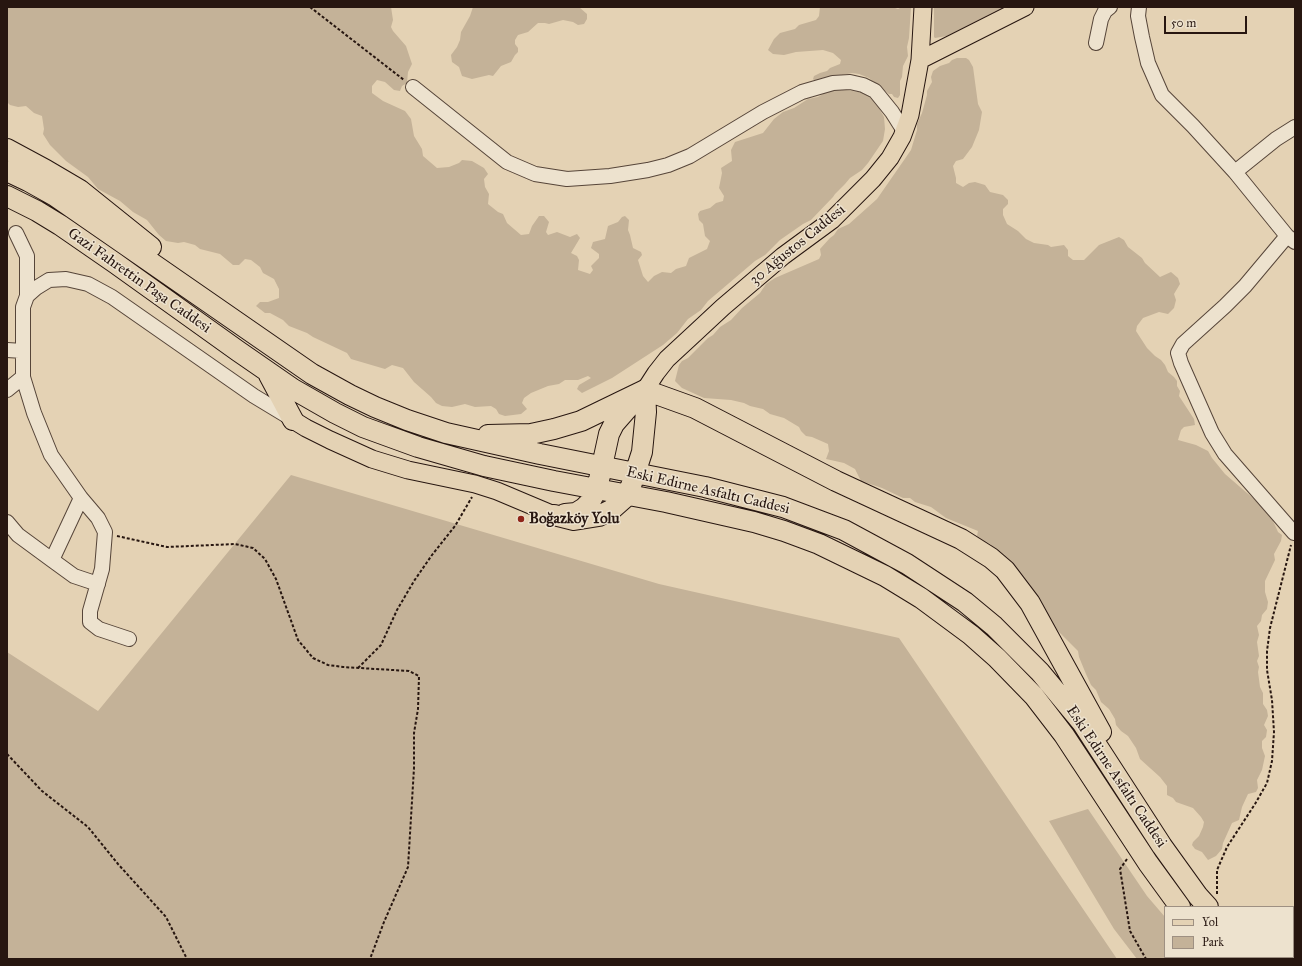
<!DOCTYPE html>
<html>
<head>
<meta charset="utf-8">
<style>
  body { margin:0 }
  #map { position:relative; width:1302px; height:966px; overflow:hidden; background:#e4d2b4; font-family:"IM FELL Great Primer",serif }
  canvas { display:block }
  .frame { position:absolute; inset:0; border:8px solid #271610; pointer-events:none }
  .legend { position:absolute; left:1164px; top:906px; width:130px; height:52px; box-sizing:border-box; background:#ede2ce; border:1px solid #9e9082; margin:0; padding:5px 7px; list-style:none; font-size:12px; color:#271610 }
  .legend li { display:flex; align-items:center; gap:8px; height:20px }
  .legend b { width:20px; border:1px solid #9e9082 }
  .scale { position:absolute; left:1164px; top:16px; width:83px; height:18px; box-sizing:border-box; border:2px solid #271610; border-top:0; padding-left:5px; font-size:12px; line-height:14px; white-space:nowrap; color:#271610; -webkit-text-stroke:3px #ede2ce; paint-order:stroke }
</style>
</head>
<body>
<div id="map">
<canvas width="1302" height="966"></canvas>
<div class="frame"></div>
<ul class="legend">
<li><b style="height:5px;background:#e4d2b4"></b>Yol</li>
<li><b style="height:11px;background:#c4b298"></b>Park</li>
</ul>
<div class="scale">50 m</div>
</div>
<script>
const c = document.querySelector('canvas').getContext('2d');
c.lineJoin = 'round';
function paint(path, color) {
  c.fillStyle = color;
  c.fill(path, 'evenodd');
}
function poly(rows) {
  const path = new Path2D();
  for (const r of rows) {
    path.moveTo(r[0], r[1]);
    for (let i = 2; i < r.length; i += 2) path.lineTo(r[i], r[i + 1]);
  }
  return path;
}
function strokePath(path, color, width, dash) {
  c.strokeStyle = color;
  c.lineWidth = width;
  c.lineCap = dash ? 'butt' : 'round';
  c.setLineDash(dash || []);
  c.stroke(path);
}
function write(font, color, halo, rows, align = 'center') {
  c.font = font + ' "IM FELL Great Primer",serif';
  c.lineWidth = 3;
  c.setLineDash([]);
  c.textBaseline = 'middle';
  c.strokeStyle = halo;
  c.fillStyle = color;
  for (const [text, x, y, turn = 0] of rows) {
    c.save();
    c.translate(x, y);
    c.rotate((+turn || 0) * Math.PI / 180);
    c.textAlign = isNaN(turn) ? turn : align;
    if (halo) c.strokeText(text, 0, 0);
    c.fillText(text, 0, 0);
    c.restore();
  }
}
paint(poly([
  [7,7,391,7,393,20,391,27,393,31,406,46,412,64,408,72,407,83,402,86,400,91,394,90,385,82,377,80,372,86,372,93,383,101,405,111,411,119,414,136,422,149,423,156,437,168,449,167,459,163,462,160,472,161,484,168,488,174,484,179,485,187,489,194,488,204,498,212,503,214,507,223,521,235,529,234,532,226,539,216,544,216,549,222,546,232,548,235,557,232,570,237,577,234,580,238,571,253,577,256,579,260,578,270,590,274,593,270,591,266,599,258,599,254,591,248,593,242,605,239,608,226,618,222,622,217,625,216,629,220,628,230,630,235,633,248,641,252,642,255,638,260,643,276,648,282,654,276,662,272,671,273,676,269,686,266,689,258,707,249,710,241,705,236,703,224,699,220,698,214,700,211,710,208,716,203,723,201,724,196,719,188,722,173,721,168,732,161,731,150,735,142,763,133,774,119,783,112,794,108,808,99,818,97,828,91,840,89,859,92,874,100,879,104,880,110,884,117,885,129,883,141,868,163,862,170,850,178,845,184,835,194,833,197,811,220,803,224,780,240,765,255,755,261,708,301,701,310,688,319,677,333,663,345,612,378,582,393,577,389,579,385,591,378,588,376,578,380,565,380,559,384,548,386,531,393,524,398,522,403,527,409,521,414,505,416,499,414,496,409,491,406,475,407,465,404,452,407,442,406,436,403,431,397,414,382,403,368,392,365,385,369,351,359,347,353,313,337,307,333,289,326,283,320,270,313,265,313,256,306,260,302,268,302,279,298,279,289,274,279,263,273,260,267,251,260,245,259,239,265,233,265,220,254,200,249,195,245,184,242,178,243,166,241,159,235,147,220,133,212,120,201,98,189,88,177,66,161,50,145,43,134,44,129,42,116,34,113,26,106,18,107,10,105,7,102],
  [473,7,579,7,587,14,587,19,584,24,578,25,573,22,563,20,549,24,545,23,538,23,528,32,518,35,515,40,515,44,518,48,518,52,515,55,511,62,501,66,493,76,489,75,472,79,462,76,459,67,452,62,451,55,457,47,460,40,461,32,470,16],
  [820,7,892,7,898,9,902,7,911,7,909,38,907,47,908,56,903,66,902,77,900,81,900,95,898,98,894,97,892,94,889,94,869,78,859,74,852,73,815,81,813,79,814,76,820,73,827,71,830,68,840,64,841,60,833,53,823,50,796,52,784,55,773,54,768,50,774,39,780,33,795,29,799,25,816,20,819,16],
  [934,7,1007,7,947,36,935,38,934,37],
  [957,58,966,58,969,60,973,67,978,104,982,112,979,130,972,147,963,159,956,161,953,166,956,178,956,183,963,187,969,183,975,182,985,185,990,192,1003,195,1008,200,1008,204,1003,209,1003,215,1007,224,1018,231,1026,239,1034,243,1048,245,1051,247,1064,245,1068,250,1068,256,1073,260,1084,260,1099,245,1119,237,1124,240,1128,247,1142,258,1145,263,1160,277,1171,272,1178,278,1180,284,1174,294,1176,300,1174,308,1168,314,1159,312,1143,318,1137,326,1136,331,1147,348,1155,356,1161,360,1165,365,1168,372,1174,377,1177,381,1177,386,1180,391,1179,396,1194,419,1195,425,1184,427,1181,430,1178,440,1196,445,1208,451,1212,458,1225,474,1269,512,1278,532,1282,535,1281,541,1274,554,1275,560,1265,581,1265,592,1268,602,1267,609,1262,615,1261,621,1257,626,1259,635,1257,642,1259,656,1257,661,1259,667,1258,672,1260,687,1263,693,1263,704,1267,710,1268,716,1264,725,1267,730,1266,737,1262,741,1262,748,1265,756,1262,770,1257,780,1258,788,1256,792,1248,794,1242,807,1239,820,1232,823,1223,843,1222,849,1216,856,1208,860,1202,852,1195,849,1192,845,1193,842,1199,836,1203,827,1204,822,1201,817,1193,808,1176,802,1173,798,1167,795,1167,786,1160,777,1140,759,1136,748,1128,736,1121,731,1116,725,1115,719,1109,709,1101,702,1096,690,1091,685,1086,674,1079,657,1078,651,1056,629,990,544,980,540,977,536,978,531,946,518,931,507,915,502,910,498,903,498,882,488,861,481,855,469,844,463,826,459,829,451,828,444,812,437,806,436,801,431,799,427,784,418,770,414,763,409,750,406,744,403,731,400,704,398,682,388,675,381,679,365,682,361,688,358,708,338,713,335,720,327,731,320,742,308,760,293,766,284,775,278,819,259,821,255,820,249,830,238,834,235,838,229,849,224,877,199,911,150,917,130,917,124,922,113,927,95,927,91,932,82,931,77,933,71,940,66,949,63,952,60],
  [291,475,659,584,899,638,1117,959,7,959,7,652,98,711],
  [1088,809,1147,896,1165,917,1165,957,1200,957,1202,959,1137,959,1114,929,1049,821]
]), '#c4b298');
const minor = poly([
  [1139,7,1138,16,1142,37,1148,63,1162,95,1193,126,1235,172,1287,236,1295,242],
  [1096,43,1101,19,1105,11,1110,7],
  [413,87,507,162,535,174,567,179,610,176,648,170,668,165,690,156,763,112,802,92,833,83,850,82,863,85,875,91,892,112,904,131],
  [1235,172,1276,139,1295,127],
  [16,233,27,256,27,296],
  [1287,236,1245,286,1225,306,1183,344,1178,353,1181,363,1212,433,1225,454,1294,533],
  [7,350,23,351],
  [7,390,23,377],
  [7,522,18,535,52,560,74,576,98,584],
  [52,560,81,498],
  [129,639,99,629,90,622,90,611,102,569,105,532,98,518,81,498,51,455,34,413,23,377,23,307,27,296,36,288,49,280,66,279,88,284,112,297,254,396,292,419]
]);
const major = poly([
  [920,60,1025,7],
  [645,390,656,373,667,359,694,334,723,307,783,256,832,220,873,179,890,158,902,137,910,115,920,60,923,7],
  [293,420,306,428,330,440,372,459,408,470,475,484,497,491,554,515]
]);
const highway = poly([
  [7,149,46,170,80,190,151,247],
  [7,171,28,181,55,196,312,374,350,395,375,407,407,420,446,433,540,454,705,487,783,507,844,530,907,564,965,602,994,626,1040,672,1083,724,1162,846,1198,896,1208,907],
  [7,196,37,211,60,225,115,263,238,351,293,389,335,413,363,427,418,447,484,466,554,481,666,502,754,522,784,531,819,544,885,576,921,598,971,635,997,658,1034,696,1064,735,1148,863,1180,907],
  [269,375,293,420],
  [488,435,531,434,554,429,581,421,645,390,695,408,836,481,961,539,991,558,1005,570,1030,603,1101,732],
  [565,514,576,513,584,508,590,502,597,489,609,434,614,424,635,400],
  [554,515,574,520,599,516,611,510,628,495,642,452,646,412,645,390],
  [1228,957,1230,959],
  [1260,957,1262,959]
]);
strokePath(minor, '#564539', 16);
strokePath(major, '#271610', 19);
strokePath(highway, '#271610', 22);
strokePath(poly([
  [310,7,404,80],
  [117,536,167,547,235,544,253,548,265,559,276,579,298,640,313,658,328,665,343,667,409,671,419,676,418,709,414,733,414,768,408,867,384,922,370,959],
  [358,668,381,645,397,610,414,581,432,555,455,526,472,497],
  [7,754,42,791,88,827,118,864,166,917,187,959],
  [1127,859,1120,869,1130,931,1146,959],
  [1217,894,1217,870,1227,847,1255,804,1267,783,1272,761,1274,732,1272,700,1267,670,1267,651,1270,628,1291,545]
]), '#271610', 2, [3, 2]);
strokePath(minor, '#ede2ce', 14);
strokePath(major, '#e4d2b4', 17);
strokePath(highway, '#e4d2b4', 20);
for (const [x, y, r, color] of [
  [521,519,4,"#8f2418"]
]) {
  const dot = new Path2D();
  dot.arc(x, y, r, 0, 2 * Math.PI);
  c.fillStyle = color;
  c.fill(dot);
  strokePath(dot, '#ede2ce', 1.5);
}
write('15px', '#271610', '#ede2ce', [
  ["30 Ağustos Caddesi",798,245,-39],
  ["Gazi Fahrettin Paşa Caddesi",139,281,35],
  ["Eski Edirne Asfaltı Caddesi",708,491,13],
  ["Eski Edirne Asfaltı Caddesi",1116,777,56]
]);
write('bold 15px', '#271610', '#ede2ce', [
  ["Boğazköy Yolu",529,519]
], 'left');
</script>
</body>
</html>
